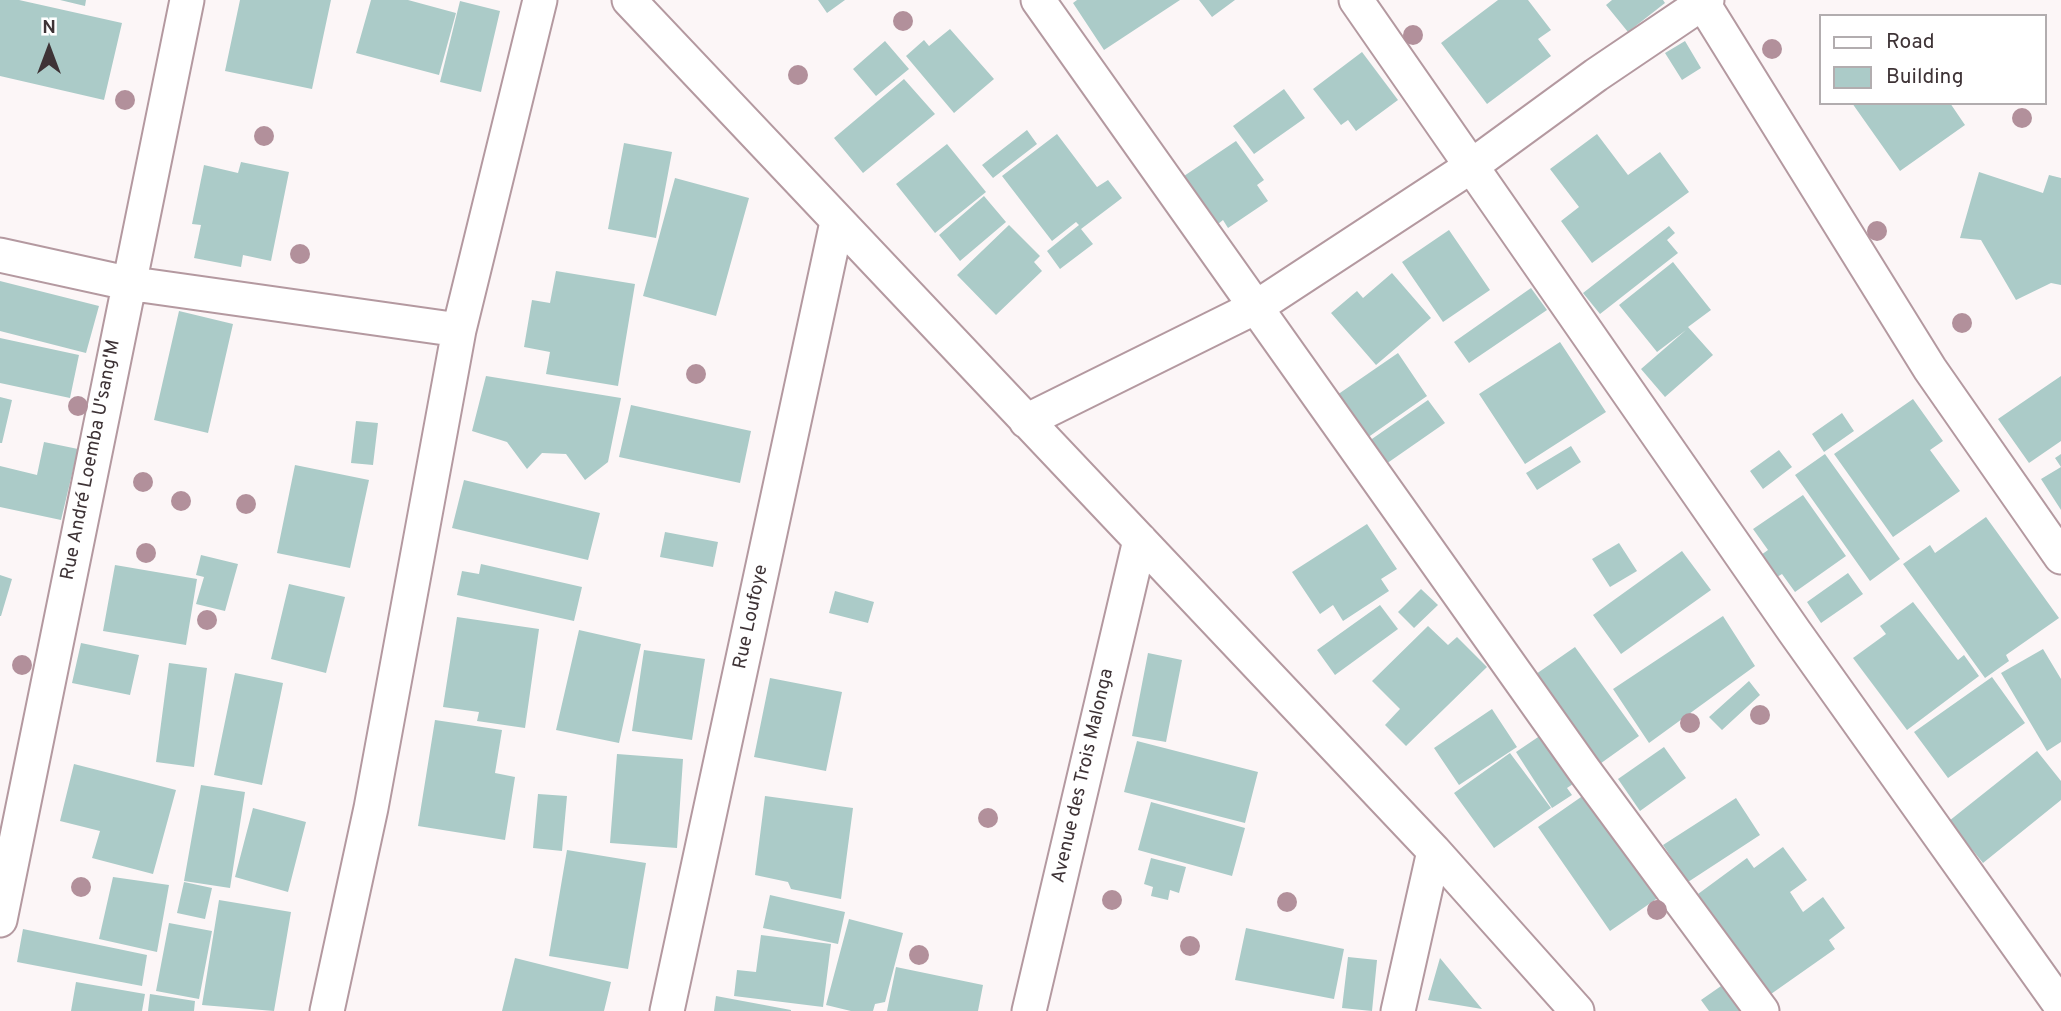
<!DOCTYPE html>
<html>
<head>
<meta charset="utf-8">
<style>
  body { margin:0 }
  #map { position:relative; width:2061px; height:1011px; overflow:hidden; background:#fcf6f7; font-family:Overpass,sans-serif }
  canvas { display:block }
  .legend { position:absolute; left:1819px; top:14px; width:228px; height:91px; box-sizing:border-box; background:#fff; border:2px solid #b2adaf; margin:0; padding:9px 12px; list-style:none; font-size:21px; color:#3e3336 }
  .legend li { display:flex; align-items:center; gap:14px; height:35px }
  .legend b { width:35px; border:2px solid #b2adaf }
  .north { position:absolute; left:14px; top:14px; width:70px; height:70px; -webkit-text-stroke:5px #fff; paint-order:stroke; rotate:0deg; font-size:19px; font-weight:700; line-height:28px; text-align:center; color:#3e3336 }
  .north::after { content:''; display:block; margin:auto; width:24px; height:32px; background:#3e3336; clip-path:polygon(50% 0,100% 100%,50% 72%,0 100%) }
</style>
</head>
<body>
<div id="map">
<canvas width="2061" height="1011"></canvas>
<ul class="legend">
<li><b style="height:9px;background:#fff"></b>Road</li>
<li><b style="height:19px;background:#abcbc8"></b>Building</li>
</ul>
<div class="north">N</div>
</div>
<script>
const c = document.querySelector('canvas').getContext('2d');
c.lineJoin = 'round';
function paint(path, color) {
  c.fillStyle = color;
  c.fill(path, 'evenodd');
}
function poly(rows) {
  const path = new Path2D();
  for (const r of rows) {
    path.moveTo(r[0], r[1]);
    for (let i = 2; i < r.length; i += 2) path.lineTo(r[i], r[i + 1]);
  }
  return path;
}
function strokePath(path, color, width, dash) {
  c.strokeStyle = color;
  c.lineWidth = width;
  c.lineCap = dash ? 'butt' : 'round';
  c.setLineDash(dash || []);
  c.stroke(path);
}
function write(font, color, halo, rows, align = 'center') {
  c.font = font + ' Overpass,sans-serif';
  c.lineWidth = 5;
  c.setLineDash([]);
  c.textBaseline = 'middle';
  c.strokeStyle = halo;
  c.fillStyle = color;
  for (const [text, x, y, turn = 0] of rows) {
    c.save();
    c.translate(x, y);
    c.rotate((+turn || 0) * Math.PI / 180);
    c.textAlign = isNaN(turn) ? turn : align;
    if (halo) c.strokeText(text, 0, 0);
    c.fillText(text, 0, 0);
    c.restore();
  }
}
paint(poly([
  [0,0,19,0,122,23,104,100,0,76],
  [60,0,86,0,85,6],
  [240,0,331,0,312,89,225,71],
  [371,0,408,0,456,13,439,75,356,53],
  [818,0,845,0,827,13],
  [1077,0,1180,0,1104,50,1073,3],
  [1199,0,1235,0,1212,17],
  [1498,0,1528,0,1551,30,1538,39,1551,56,1487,104,1441,43],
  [1612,0,1663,0,1665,3,1628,32,1606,5],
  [460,1,500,11,481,92,440,82],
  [950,29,994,79,954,113,906,56,924,40,929,46],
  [885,41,909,69,876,96,853,69],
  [1685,41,1701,68,1682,80,1665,53],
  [1362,52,1398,100,1356,131,1348,120,1341,125,1313,89],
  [904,79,935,114,863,173,834,138],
  [1284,89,1305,118,1254,154,1233,126],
  [1852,103,1950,103,1965,125,1900,171],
  [1027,130,1037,144,993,178,982,165],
  [1057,134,1097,187,1108,180,1122,198,1081,229,1093,244,1060,269,1047,251,1079,225,1076,222,1052,241,1002,176],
  [1597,134,1628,175,1660,152,1689,192,1592,263,1561,221,1579,207,1550,169],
  [1236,141,1264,180,1257,185,1268,201,1228,228,1223,220,1218,224,1184,176],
  [624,143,672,152,656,238,608,229],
  [947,144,986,192,935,233,896,184],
  [241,162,289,172,271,261,243,255,241,267,194,258,201,225,192,224,204,165,238,173],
  [1979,172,2043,193,2049,175,2061,178,2061,285,2051,283,2016,300,1981,240,1960,238],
  [675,178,749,198,716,316,643,296],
  [984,196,1006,222,960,261,939,235],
  [1009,225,1040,256,1034,262,1042,271,996,315,957,275],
  [1669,226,1675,233,1667,240,1678,253,1600,314,1583,293],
  [1449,230,1490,290,1443,322,1402,262],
  [1673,262,1711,310,1688,327,1713,355,1665,397,1641,369,1686,330,1657,352,1619,305],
  [556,271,635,284,618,386,546,374,550,352,524,347,532,300,550,303],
  [1392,273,1431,318,1376,365,1331,313,1357,291,1363,298],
  [0,281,99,306,86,353,0,331],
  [1531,288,1547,310,1469,363,1454,342],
  [179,311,233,324,208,433,154,420],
  [0,338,79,355,70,398,0,383],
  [1560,342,1606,412,1525,464,1479,394],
  [1398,353,1427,396,1367,438,1337,395],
  [486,376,621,398,608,462,585,480,566,454,542,453,527,469,507,442,472,431],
  [2061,376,2061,441,2029,463,1998,419],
  [0,397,12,400,2,443,0,443],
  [1913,399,1943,441,1930,450,1960,491,1893,537,1834,454],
  [1428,400,1445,423,1386,464,1369,441],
  [631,405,751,431,740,483,619,457],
  [1842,413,1854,431,1824,452,1812,434],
  [356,421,378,423,373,465,351,463],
  [44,442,78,449,61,520,0,507,0,466,37,475],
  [1571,446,1581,462,1537,490,1526,473],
  [1779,450,1792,467,1763,489,1750,471],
  [1825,454,1900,559,1870,581,1795,475],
  [2061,454,2061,510,2041,479,2061,467,2055,458],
  [295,465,369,480,350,568,277,553],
  [464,480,600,513,588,560,452,528],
  [1803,495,1846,556,1795,592,1782,574,1777,577,1761,555,1768,550,1753,529],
  [1986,517,2059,618,2006,655,2009,661,1985,678,1903,564,1930,545,1935,553],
  [1367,524,1397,569,1381,579,1389,591,1343,621,1333,605,1320,614,1292,572],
  [665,532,718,542,713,567,660,557],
  [1619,543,1637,571,1610,587,1592,559],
  [1682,551,1711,590,1621,654,1593,615],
  [201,555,238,564,225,611,196,604,204,577,196,575],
  [481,564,582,587,574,621,457,595,462,571,479,574],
  [115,565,197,579,186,645,103,631],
  [1848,573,1863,594,1821,623,1807,602],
  [0,575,12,579,1,616,0,616],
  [289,584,345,597,326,673,271,659],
  [1421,589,1438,605,1414,628,1398,612],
  [835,591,874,602,868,623,829,613],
  [1913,602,1958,660,1964,655,1979,676,1907,730,1853,658,1886,634,1880,626],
  [1380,605,1398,629,1335,675,1317,650],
  [1723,616,1755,666,1649,743,1613,689],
  [457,617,539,629,525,728,477,721,479,712,443,707],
  [1428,626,1448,645,1457,637,1487,667,1406,746,1385,725,1400,709,1372,681],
  [579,630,641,644,619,743,556,730],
  [81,643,139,655,130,695,72,683],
  [1575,647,1639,736,1590,771,1526,681],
  [2043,649,2061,679,2061,742,2047,751,2001,673],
  [644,650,705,659,692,740,632,731],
  [1148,653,1182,660,1166,742,1132,736],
  [169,663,207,668,194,767,156,762],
  [235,673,283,683,262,785,214,775],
  [1992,677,2025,723,1948,778,1914,732],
  [770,678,842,692,826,771,754,757],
  [1749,681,1760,695,1722,730,1709,717],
  [1492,709,1517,747,1459,785,1434,748],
  [435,720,502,730,495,773,515,777,505,840,418,826],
  [1547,731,1579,780,1567,788,1572,795,1552,808,1516,752],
  [1137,741,1258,772,1245,823,1124,792],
  [1664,747,1686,778,1640,811,1618,779],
  [2037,751,2061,781,2061,800,1983,863,1949,821],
  [1510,753,1551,808,1494,848,1454,793],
  [617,754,683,759,677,848,610,843],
  [74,764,176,790,153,874,92,858,100,831,60,821],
  [201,785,245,792,230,888,184,881],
  [1594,788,1665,893,1610,931,1538,827],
  [538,794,567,796,562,851,533,848],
  [765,796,853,808,841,899,791,889,788,882,755,875],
  [1736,798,1760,835,1688,882,1663,845],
  [1151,802,1245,828,1232,876,1138,850],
  [253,808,306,822,288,892,235,877],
  [1783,847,1807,880,1790,892,1803,912,1823,897,1845,928,1829,940,1835,949,1771,994,1698,894,1747,858,1754,868],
  [567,850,646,863,628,969,549,956],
  [1151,858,1186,867,1179,893,1170,890,1168,900,1151,896,1153,887,1144,884],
  [113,877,169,885,157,952,99,939],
  [184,882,212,888,205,919,177,913],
  [770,895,845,912,838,944,763,928],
  [219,900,291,912,274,1011,202,1005],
  [849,919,903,933,885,1002,875,1004,873,1011,851,1011,826,1005],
  [169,923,212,931,199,999,156,991],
  [1246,928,1344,949,1334,999,1235,980],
  [23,929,147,955,142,986,17,962],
  [761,935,831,944,823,1007,734,996,737,970,756,972],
  [1348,957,1377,960,1372,1011,1342,1008],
  [515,958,611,982,604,1011,502,1011],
  [1440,958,1482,1009,1428,1000],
  [896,967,983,985,978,1011,887,1011],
  [1734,977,1754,1011,1709,1011,1701,1000],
  [76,982,145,994,142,1011,71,1011],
  [150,994,195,1001,194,1011,148,1011],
  [716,996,791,1010,791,1011,714,1011]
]), '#abcbc8');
const street = poly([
  [629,0,1434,851,1577,1011],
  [1038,0,1584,770,1762,1011],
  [1356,0,1794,631,2061,1006],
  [1701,0,1930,369,2061,557],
  [0,255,127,283,459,330],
  [1026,421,1258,306,1470,167,1596,75,1707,0],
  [0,920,187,0],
  [327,1011,371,808,459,330,540,0],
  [667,1011,837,222],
  [1029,1011,1140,540],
  [1398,1011,1434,851]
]);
strokePath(street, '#b499a0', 37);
strokePath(street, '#fff', 33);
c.fillStyle = '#b2909b';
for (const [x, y] of [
  [903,21],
  [1413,35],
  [1772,49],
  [798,75],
  [125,100],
  [2022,118],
  [264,136],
  [1877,231],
  [300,254],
  [1962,323],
  [696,374],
  [78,406],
  [143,482],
  [181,501],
  [246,504],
  [146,553],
  [207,620],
  [22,665],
  [1760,715],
  [1690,723],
  [988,818],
  [81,887],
  [1112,900],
  [1287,902],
  [1657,910],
  [1190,946],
  [919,955]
]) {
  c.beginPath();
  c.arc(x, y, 10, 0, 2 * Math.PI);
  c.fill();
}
write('19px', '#3e3336', '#fff', [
  ["Rue André Loemba U'sang'M",92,460,-79],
  ["Rue Loufoye",752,617,-78],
  ["Avenue des Trois Malonga",1084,776,-77]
]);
</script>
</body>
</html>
